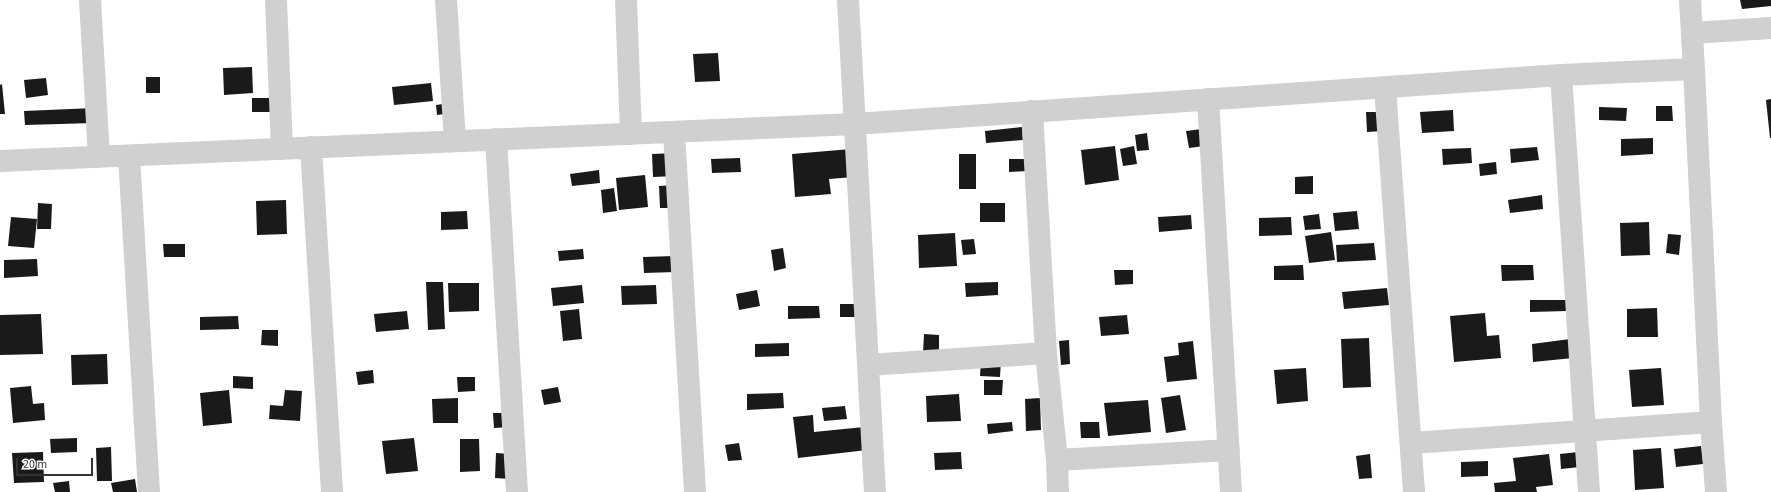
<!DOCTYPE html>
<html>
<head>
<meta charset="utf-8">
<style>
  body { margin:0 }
  #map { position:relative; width:1771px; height:492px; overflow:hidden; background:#fff; font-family:"Source Sans 3",sans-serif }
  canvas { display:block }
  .scale { position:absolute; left:16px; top:458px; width:77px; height:18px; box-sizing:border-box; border:2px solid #333; border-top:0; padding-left:5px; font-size:12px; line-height:14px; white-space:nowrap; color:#333; -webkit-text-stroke:3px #fff; paint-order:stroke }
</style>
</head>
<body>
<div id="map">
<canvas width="1771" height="492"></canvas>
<div class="scale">20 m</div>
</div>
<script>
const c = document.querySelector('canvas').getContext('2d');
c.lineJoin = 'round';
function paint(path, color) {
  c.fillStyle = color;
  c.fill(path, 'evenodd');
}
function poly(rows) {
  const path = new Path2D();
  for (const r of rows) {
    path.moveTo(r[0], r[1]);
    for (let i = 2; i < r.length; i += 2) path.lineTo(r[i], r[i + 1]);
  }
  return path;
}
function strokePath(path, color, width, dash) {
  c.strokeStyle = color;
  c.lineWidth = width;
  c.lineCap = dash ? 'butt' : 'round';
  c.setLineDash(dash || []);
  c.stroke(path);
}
paint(poly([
  [1740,0,1771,0,1771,6,1742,9],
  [718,53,720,81,695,82,693,54],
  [252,67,253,93,224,95,223,68],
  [146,77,160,77,160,93,146,93],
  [46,78,48,95,26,98,24,80],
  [431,83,433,101,394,105,392,87],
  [2,84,5,114,0,114,0,85],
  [252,98,270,98,270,112,252,112],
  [1771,99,1771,138,1770,138,1766,100],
  [457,102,458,112,437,115,436,105],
  [1656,106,1672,106,1673,121,1656,121],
  [1599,107,1627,108,1626,121,1599,120],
  [94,108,94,123,25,125,24,111],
  [1453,110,1454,131,1422,133,1420,112],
  [1366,112,1382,112,1383,131,1367,132],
  [1022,127,1023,140,986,143,985,131],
  [1202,129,1204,146,1189,148,1186,131],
  [1147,133,1149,150,1137,151,1135,135],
  [1653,138,1653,154,1621,156,1621,139],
  [1115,146,1119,180,1085,185,1081,150],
  [1134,146,1137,164,1123,166,1120,149],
  [1537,147,1539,160,1511,163,1510,149],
  [1471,148,1472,163,1443,165,1442,149],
  [851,149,854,177,829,179,831,194,795,197,792,154],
  [675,153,676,176,653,177,652,154],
  [959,154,976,154,976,189,959,189],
  [740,158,741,172,712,173,711,159],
  [1009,159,1028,159,1028,171,1009,172],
  [1496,162,1497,174,1480,176,1479,164],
  [599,170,600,183,572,186,570,174],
  [645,175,648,207,619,210,616,178],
  [1313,176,1313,194,1295,194,1295,177],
  [675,185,676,208,660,208,659,186],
  [614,188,617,211,603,213,601,190],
  [1542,195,1543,209,1510,213,1508,200],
  [286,200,287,234,257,235,256,201],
  [38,203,52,204,51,229,37,229],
  [980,203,1005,203,1005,222,980,222],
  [467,211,468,229,441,230,441,212],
  [1357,211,1359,229,1335,231,1333,213],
  [1319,214,1321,229,1305,230,1303,216],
  [1191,215,1192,229,1159,232,1158,217],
  [11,217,37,219,34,248,8,246],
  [1291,217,1292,235,1259,236,1259,218],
  [1649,222,1650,255,1621,256,1620,223],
  [1331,232,1335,260,1309,263,1305,236],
  [955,233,957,266,919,268,918,235],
  [1668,234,1681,235,1679,255,1666,253],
  [974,239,976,254,963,255,961,240],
  [1374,243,1376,260,1337,262,1336,245],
  [163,244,185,244,185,257,164,257],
  [783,248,786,268,774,271,771,250],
  [583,249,584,259,559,261,558,251],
  [675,256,676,272,644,273,643,257],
  [37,259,38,276,4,278,4,260],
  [1303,265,1304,280,1274,280,1274,266],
  [1501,265,1533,265,1534,280,1502,281],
  [1114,270,1133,270,1133,284,1115,285],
  [426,282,443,282,445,329,428,330],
  [998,282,998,295,966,297,965,283],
  [448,283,479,283,479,311,449,312],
  [582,285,584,303,553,306,551,288],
  [656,285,657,304,622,305,621,286],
  [1387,288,1389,305,1344,309,1342,292],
  [757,290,760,306,739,310,736,294],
  [1530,300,1567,300,1567,311,1530,312],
  [840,304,859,304,859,317,840,317],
  [788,306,819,306,820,318,788,319],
  [1657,308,1658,337,1627,337,1627,309],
  [579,309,582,339,563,341,560,311],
  [407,311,409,329,376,332,374,314],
  [1485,313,1487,336,1499,335,1501,358,1454,362,1450,316],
  [41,314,43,354,0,355,0,315],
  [1127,315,1129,334,1101,336,1099,317],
  [238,316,239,329,200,330,200,317],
  [262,330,278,330,278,346,261,345],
  [924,334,939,335,939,353,923,353],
  [1369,338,1371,387,1343,388,1341,339],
  [1570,339,1573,358,1533,362,1532,344],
  [1069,340,1070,364,1061,365,1059,341],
  [1193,341,1197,379,1167,382,1164,357,1179,355,1178,343],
  [789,343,789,356,755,357,755,344],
  [107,354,108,384,72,385,71,355],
  [981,359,1001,361,1000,377,980,376],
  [1306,368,1308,401,1277,404,1274,370],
  [1661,368,1664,405,1632,407,1629,370],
  [373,370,374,383,358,385,356,372],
  [233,376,253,377,253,389,233,388],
  [457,377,475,377,475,391,458,392],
  [984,380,1003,380,1002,395,984,395],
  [31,386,33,404,44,403,45,420,13,423,10,388],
  [558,387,561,402,544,405,541,390],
  [229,390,232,423,203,426,200,393],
  [285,390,302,391,300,421,269,419,270,405,283,406],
  [783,393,784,408,747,410,747,394],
  [959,394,961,421,927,422,926,396],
  [1180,395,1186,430,1166,433,1161,398],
  [458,398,458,423,433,423,432,399],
  [1040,398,1041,430,1026,431,1025,399],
  [1148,400,1151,432,1108,436,1104,403],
  [845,406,847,419,824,421,822,408],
  [493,413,510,413,510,427,494,428],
  [813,415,814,432,864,427,867,450,798,458,793,417],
  [1012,422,1013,431,988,434,987,424],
  [1080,422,1099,422,1100,438,1081,438],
  [77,438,77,452,51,453,50,439],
  [414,438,418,471,386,474,382,441],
  [460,439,479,439,480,471,460,472],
  [739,443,742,460,728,461,725,445],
  [1701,446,1703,464,1676,467,1674,449],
  [111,447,112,481,97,481,96,448],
  [1661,448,1664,488,1635,490,1633,450],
  [43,452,44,482,14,483,12,453],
  [961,452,962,469,935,470,934,453],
  [1578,452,1580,467,1561,469,1560,454],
  [496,453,511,454,510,479,495,478],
  [1370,454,1372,478,1359,479,1356,456],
  [1549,454,1553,485,1536,487,1537,492,1495,492,1494,483,1516,481,1513,458],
  [1488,461,1488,476,1461,477,1461,462],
  [135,479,137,492,113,492,111,483],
  [69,481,70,492,55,492,53,483]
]), '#1a1a1a');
strokePath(poly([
  [90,0,99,157],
  [276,0,282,149],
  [446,0,455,141],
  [626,0,631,134],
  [848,0,875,492],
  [1690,0,1694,69],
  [1692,33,1771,28],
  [1561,75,1589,492],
  [1385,87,1414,492],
  [1208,99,1231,492],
  [1032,111,1046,353,1057,460,1058,492],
  [674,132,695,492],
  [496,139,517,492],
  [311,147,332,492],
  [129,156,149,492],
  [0,161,855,124,1561,75,1694,69,1711,422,1716,492],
  [868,365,1046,353],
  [1412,443,1711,422],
  [1057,460,1229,450]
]), '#d0d0d0', 22);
</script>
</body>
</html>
